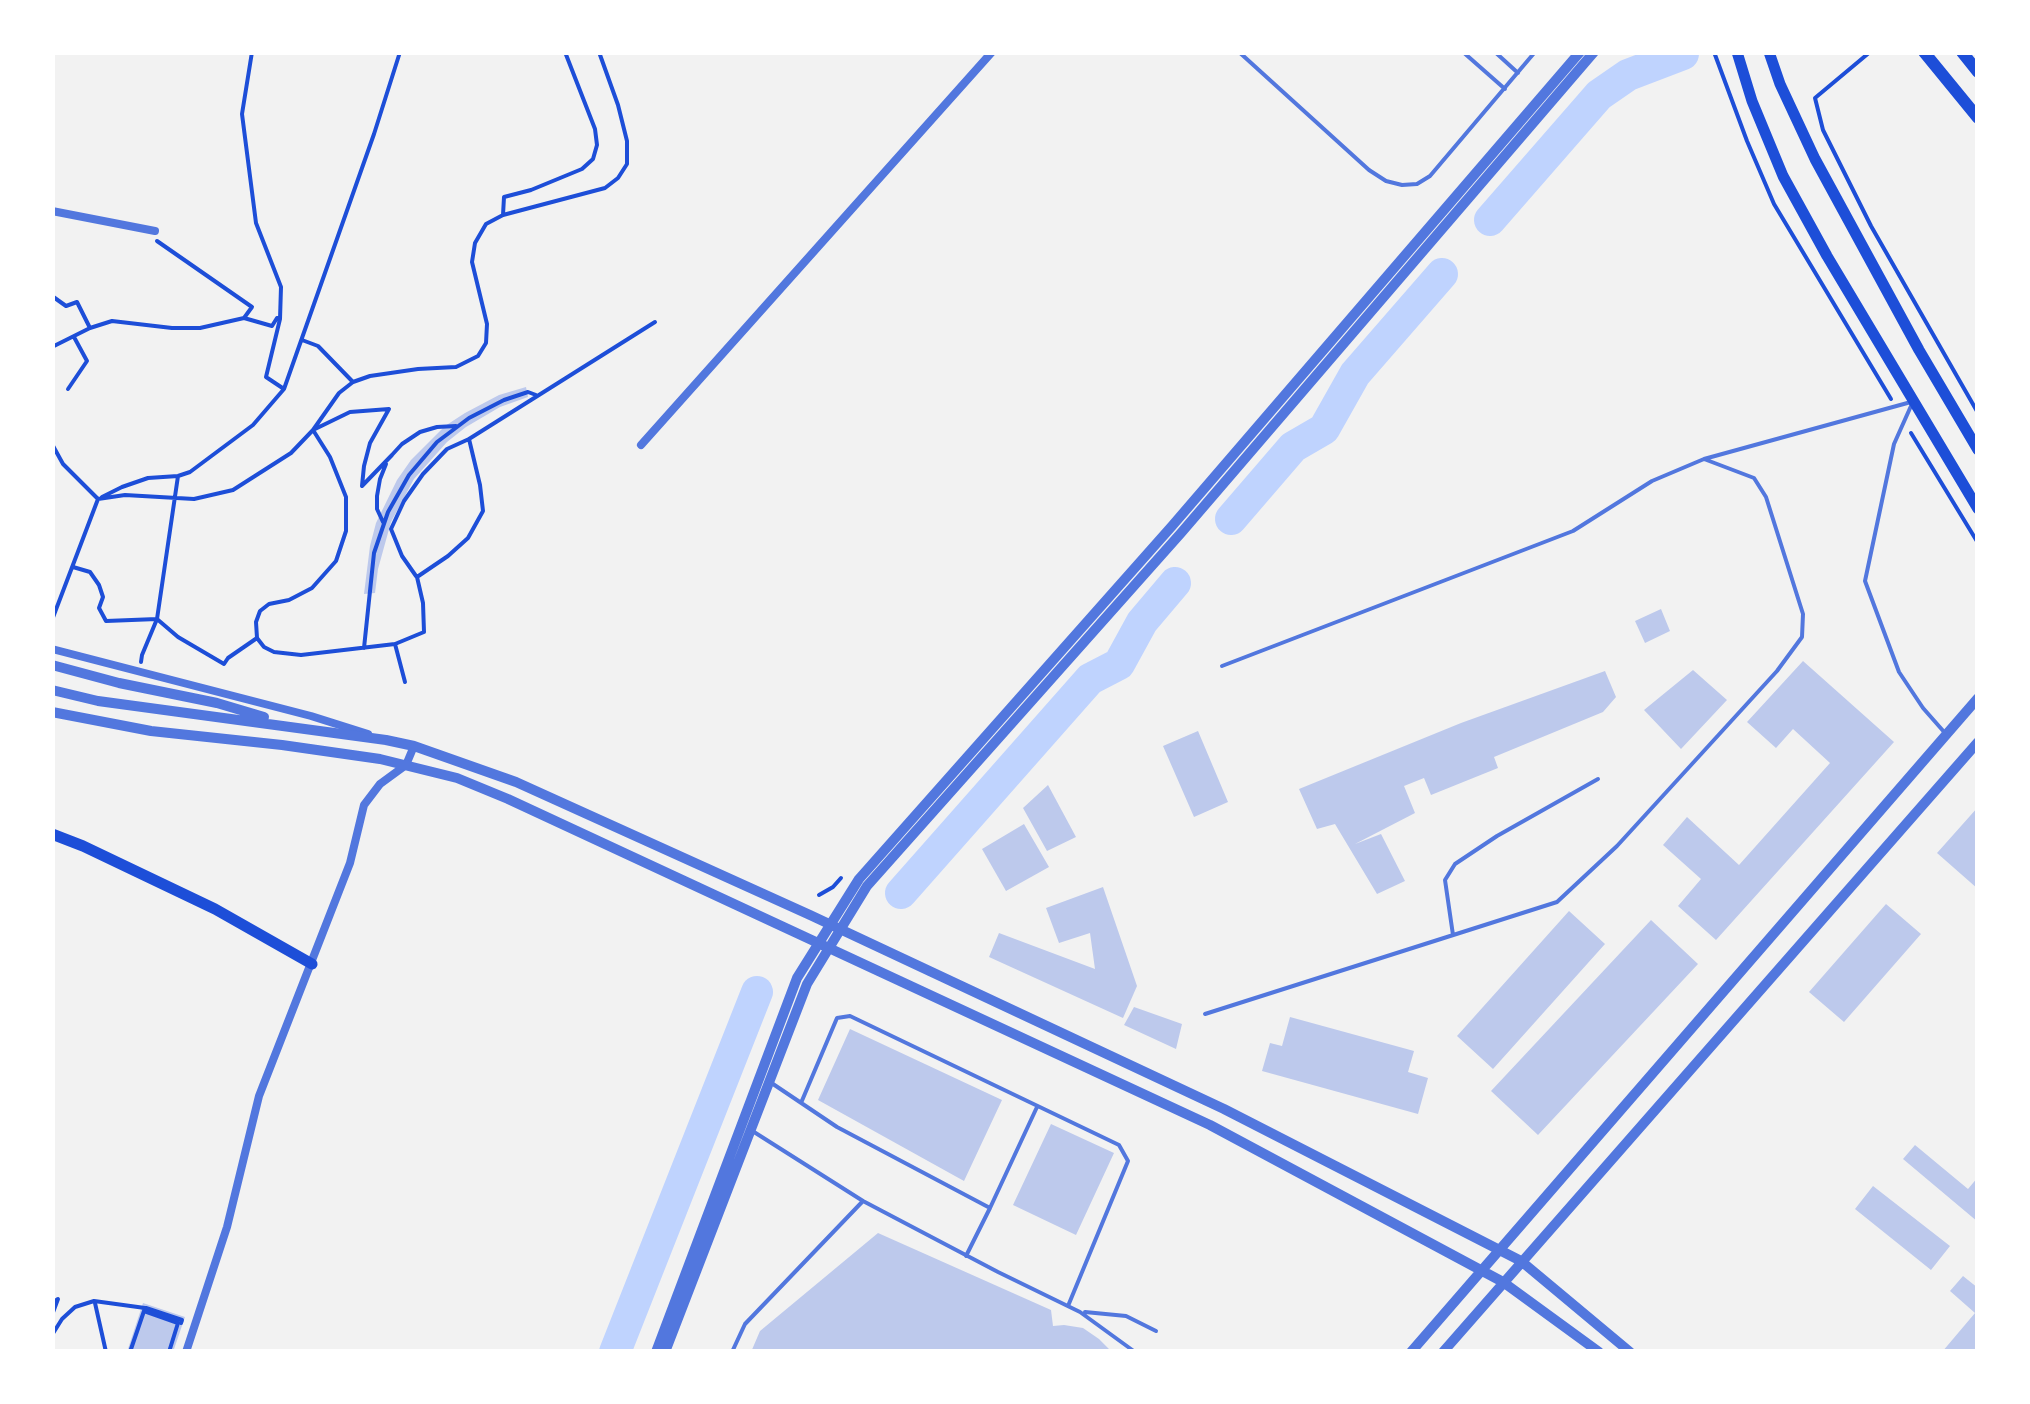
<!DOCTYPE html>
<html>
<head>
<meta charset="utf-8">
<style>
  body { margin:0 }
  #map { position:relative; width:2030px; height:1404px; overflow:hidden; background:#f2f2f2; font-family:Poppins,sans-serif }
  canvas { display:block }
  .frame { position:absolute; inset:0; border:55px solid #fff; pointer-events:none }
</style>
</head>
<body>
<div id="map">
<canvas width="2030" height="1404"></canvas>
<div class="frame"></div>
</div>
<script>
const c = document.querySelector('canvas').getContext('2d');
c.lineJoin = 'round';
function poly(rows) {
  const path = new Path2D();
  for (const r of rows) {
    path.moveTo(r[0], r[1]);
    for (let i = 2; i < r.length; i += 2) path.lineTo(r[i], r[i + 1]);
  }
  return path;
}
function strokePath(path, color, width, dash) {
  c.strokeStyle = color;
  c.lineWidth = width;
  c.lineCap = dash ? 'butt' : 'round';
  c.setLineDash(dash || []);
  c.stroke(path);
}
function paint(path, color) {
  c.fillStyle = color;
  c.fill(path, 'evenodd');
}
strokePath(poly([
  [1490,220,1599,95,1628,75,1683,54],
  [1231,519,1293,447,1324,429,1355,374,1442,274],
  [901,893,1090,679,1119,664,1142,622,1175,583],
  [615,1352,757,992]
]), '#bfd3fe', 32);
paint(poly([
  [526,387,528,397,500,407,466,427,447,442,414,479,391,522,378,569,375,593,364,594,370,546,376,523,397,480,411,460,445,426,465,413,499,395],
  [1661,609,1670,631,1645,643,1635,621],
  [1803,661,1894,742,1716,940,1678,906,1701,879,1663,845,1687,817,1739,865,1830,763,1793,729,1776,748,1747,722],
  [1693,670,1727,700,1681,749,1644,710],
  [1605,671,1616,697,1603,712,1494,757,1498,768,1431,795,1424,778,1404,786,1415,813,1355,844,1381,834,1405,881,1377,894,1335,824,1317,829,1299,789,1461,723],
  [1198,731,1228,802,1194,817,1163,746],
  [1048,785,1076,837,1047,851,1023,808],
  [1978,807,1978,889,1937,853],
  [1024,824,1049,867,1006,891,982,849],
  [1103,887,1137,986,1123,1018,989,957,999,933,1095,969,1090,933,1059,943,1046,908],
  [1886,904,1921,934,1844,1022,1809,992],
  [1569,911,1605,944,1493,1069,1457,1036],
  [1651,920,1698,964,1538,1135,1491,1091],
  [1134,1007,1182,1024,1176,1049,1124,1025],
  [1290,1017,1414,1051,1408,1072,1428,1078,1418,1114,1262,1071,1270,1043,1282,1046],
  [850,1029,1002,1100,964,1181,818,1100],
  [1051,1124,1114,1153,1076,1235,1013,1205],
  [1915,1145,1968,1189,1978,1177,1978,1222,1903,1159],
  [1873,1186,1950,1246,1931,1270,1855,1209],
  [878,1233,1051,1310,1053,1326,1064,1325,1083,1328,1099,1339,1112,1352,751,1352,760,1331],
  [1963,1276,1978,1288,1978,1352,1942,1352,1975,1313,1950,1291],
  [143,1303,185,1317,173,1352,127,1352]
]), '#bdc9ec');
strokePath(poly([
  [252,52,242,114,256,223,281,287,280,319,266,377,284,389],
  [1714,52,1747,141,1774,204,1891,399],
  [1870,52,1815,98,1823,130,1871,226,1978,413],
  [503,215,504,197,531,190,582,169,593,159,597,145,595,129,565,52],
  [157,241,252,307,244,318],
  [52,296,66,306,77,302,90,328],
  [302,340,318,346,352,381],
  [52,347,90,328,112,321,172,328,200,328,244,318,272,326,277,318,280,319],
  [68,389,87,361,74,337],
  [1911,433,1978,543],
  [52,444,63,464,98,499],
  [392,455,362,486,364,466,370,443,389,409,350,412,313,430,330,457,346,497,346,531,336,561,312,588,289,600,269,604,260,611,256,622,257,638,264,647,274,652,301,655,395,644,424,632,423,603,417,577,448,556,468,538,483,511,480,485,469,439,655,322],
  [391,456,402,444,420,432,437,427,456,426],
  [102,497,122,487,148,478,178,476,190,472,253,425,284,389,374,134,400,52],
  [98,499,125,495,194,499,233,490,291,453,313,430,339,393,353,382,370,376,418,369,456,367,478,356,486,343,487,324,472,262,475,243,486,224,503,215,605,188,618,178,627,164,627,141,618,105,599,52],
  [383,522,377,509,377,496,380,479,386,464],
  [73,567,90,572,99,585,103,597,99,608,106,621,157,619,178,637,224,664,228,658,257,638],
  [416,576,402,556,391,529,404,501,423,474,447,449,469,439],
  [52,620,98,499],
  [395,644,405,682],
  [364,648,374,553,388,512,409,475,437,442,469,418,504,400,528,392,536,395],
  [141,662,142,655,157,619,178,476],
  [819,895,833,887,841,878],
  [52,1303,58,1299,52,1315],
  [95,1303,106,1352],
  [146,1308,182,1320,181,1323],
  [52,1335,62,1319,75,1307,94,1301,145,1308,144,1311],
  [130,1352,144,1311,178,1323,169,1352]
]), '#1d4ed8', 4);
strokePath(poly([
  [1239,52,1369,170,1386,181,1402,185,1417,184,1430,176,1535,52],
  [1463,52,1505,89],
  [1495,52,1518,73],
  [1911,406,1894,444,1865,581,1899,672,1923,708,1945,733],
  [1222,666,1573,531,1652,481,1704,459,1911,402],
  [1453,935,1445,880,1455,864,1497,836,1598,779],
  [1205,1014,1557,902,1617,846,1777,671,1802,637,1803,614,1766,497,1754,478,1704,459],
  [773,1084,837,1127,990,1208],
  [801,1103,837,1018,850,1016,1119,1145,1128,1161,1068,1306],
  [754,1132,863,1201,998,1272,1080,1312,1135,1352],
  [966,1256,990,1208,1037,1107],
  [1085,1312,1126,1316,1156,1331],
  [732,1352,745,1324,863,1201]
]), '#5277de', 4);
strokePath(poly([
  [52,211,155,231],
  [641,445,992,52],
  [52,649,311,716,368,734],
  [186,1352,227,1227,259,1096,350,863,364,805,380,784,406,765,414,746]
]), '#5277de', 8);
strokePath(poly([
  [52,665,119,683,217,703,264,717],
  [52,690,98,701,386,740,414,746,516,782,810,915,1224,1109,1521,1261,1630,1352],
  [52,712,151,731,282,745,380,759,457,778,508,799,1210,1125,1503,1282,1599,1352],
  [656,1352,797,978,859,879,1172,526,1580,52],
  [665,1352,807,984,867,886,1181,533,1594,52],
  [1411,1352,1978,698],
  [1443,1352,1978,742]
]), '#5277de', 10);
strokePath(poly([
  [1737,52,1752,101,1783,176,1827,256,1978,509],
  [1769,52,1780,84,1815,159,1919,350,1978,450],
  [52,834,83,846,215,909,312,964]
]), '#1d4ed8', 11);
strokePath(poly([
  [1924,52,1978,118],
  [1962,52,1978,72]
]), '#1d4ed8', 12);
</script>
</body>
</html>
